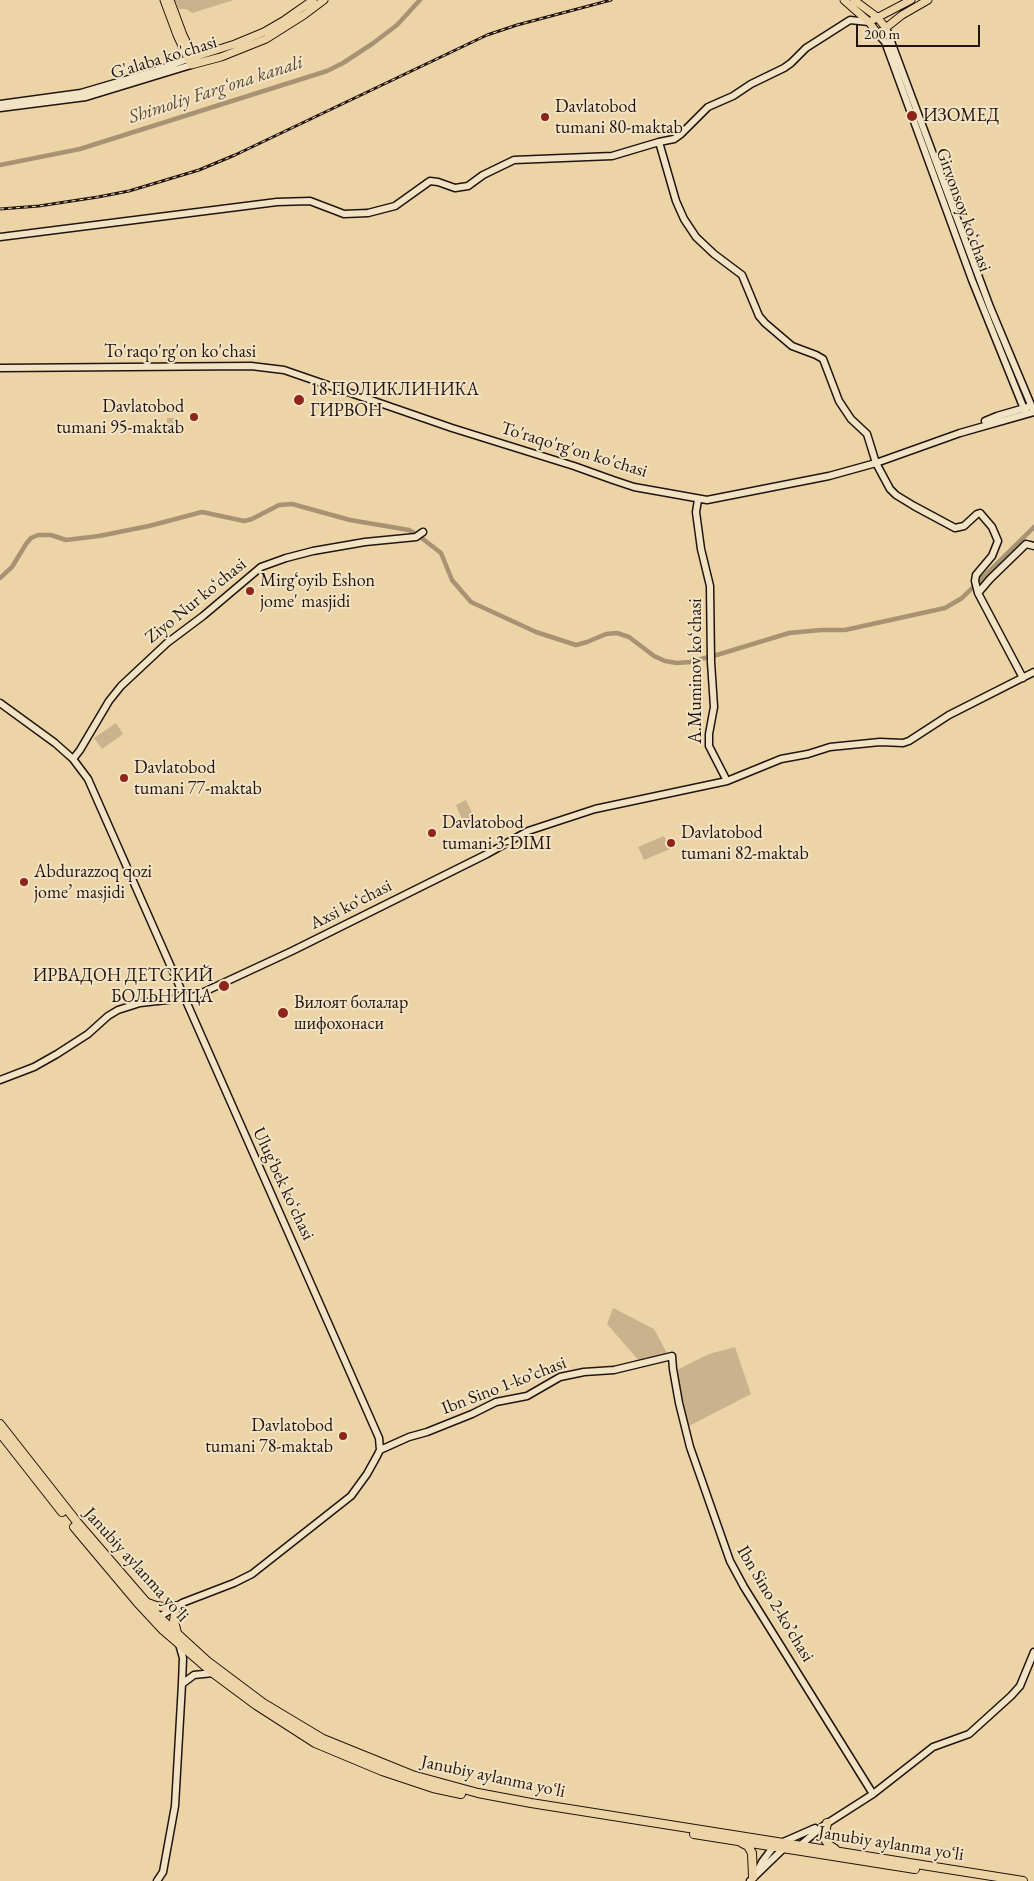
<!DOCTYPE html>
<html>
<head>
<meta charset="utf-8">
<style>
  body { margin:0 }
  #map { position:relative; width:1034px; height:1881px; overflow:hidden; background:#ecd4a6; font-family:"EB Garamond",serif }
  canvas { display:block }
  .scale { position:absolute; left:856px; top:25px; width:124px; height:22px; box-sizing:border-box; border:2px solid #22140f; border-top:0; padding-left:6px; font-size:15px; line-height:18px; white-space:nowrap; color:#22140f; -webkit-text-stroke:4px #f3e3c5; paint-order:stroke }
</style>
</head>
<body>
<div id="map">
<canvas width="1034" height="1881"></canvas>
<div class="scale">200 m</div>
</div>
<script>
const c = document.querySelector('canvas').getContext('2d');
c.lineJoin = 'round';
function paint(path, color) {
  c.fillStyle = color;
  c.fill(path, 'evenodd');
}
function poly(rows) {
  const path = new Path2D();
  for (const r of rows) {
    path.moveTo(r[0], r[1]);
    for (let i = 2; i < r.length; i += 2) path.lineTo(r[i], r[i + 1]);
  }
  return path;
}
function strokePath(path, color, width, dash) {
  c.strokeStyle = color;
  c.lineWidth = width;
  c.lineCap = dash ? 'butt' : 'round';
  c.setLineDash(dash || []);
  c.stroke(path);
}
function write(font, color, halo, rows, align = 'center') {
  c.font = font + ' "EB Garamond",serif';
  c.lineWidth = 4;
  c.setLineDash([]);
  c.textBaseline = 'middle';
  c.strokeStyle = halo;
  c.fillStyle = color;
  for (const [text, x, y, turn = 0] of rows) {
    c.save();
    c.translate(x, y);
    c.rotate((+turn || 0) * Math.PI / 180);
    c.textAlign = isNaN(turn) ? turn : align;
    if (halo) c.strokeText(text, 0, 0);
    c.fillText(text, 0, 0);
    c.restore();
  }
}
paint(poly([
  [175,0,234,0,192,13,186,9,179,9],
  [167,418,177,418,177,435,167,435],
  [116,723,123,734,102,749,94,738],
  [466,800,476,822,465,827,456,805],
  [664,836,670,849,644,860,638,847],
  [613,1308,654,1329,668,1355,640,1362,607,1324],
  [735,1347,751,1394,687,1427,675,1371,709,1354]
]), '#cab38c');
strokePath(poly([
  [0,165,80,149,327,71,343,63,372,44,397,25,420,0],
  [0,578,12,567,26,544,31,538,38,535,51,535,66,540,99,536,149,526,202,512,244,521,252,519,279,505,292,504,350,520,409,530,419,536,441,553,452,580,471,602,536,632,576,645,587,642,606,634,617,633,629,637,654,656,665,661,677,663,690,662,720,654,789,633,821,630,845,630,945,608,962,598,1034,527]
]), '#a79373', 4.5);
const secondary = poly([
  [886,28,990,307,1034,412],
  [878,34,885,42,972,280,1026,414],
  [0,104,81,93,149,73,188,59],
  [0,108,86,97,191,65],
  [659,142,676,201,684,219,696,237,714,254,742,275,759,316,765,323,792,346,816,355,823,359,839,401,851,419,867,434,876,463,890,489,896,495,914,506,955,528,964,526,977,514,980,513,992,527,998,541,992,556,976,575,975,581,978,593,1023,678],
  [0,237,277,202,310,201,344,214,368,213,395,206,430,181,438,182,455,188,468,186,483,175,514,160,612,156,659,142,674,139,681,134,708,107,733,96,751,84,784,68,791,63,806,48,850,20,869,22],
  [0,368,251,366,284,370,452,428,574,466,613,480,634,487,707,500,829,476,876,463,960,433,1034,412],
  [985,421,997,416,1028,407],
  [698,500,696,512,701,549,710,586,711,662,714,707,709,734,709,746,727,781],
  [978,593,990,579,1026,544,1034,546],
  [0,703,55,743,73,759,88,779,379,1438,380,1450,377,1456,367,1474,351,1496,252,1574,234,1583,182,1603,159,1617],
  [73,759,80,750,109,701,121,686,167,643,203,616,261,567,286,558,313,551,365,542,416,537,423,532],
  [0,1080,34,1067,57,1054,88,1034,108,1016,118,1010,140,1003,193,997,292,951,487,854,528,831,595,809,727,781,781,759,808,754,830,747,880,742,903,743,909,741,949,715,1034,672],
  [380,1450,409,1437,427,1432,472,1414,496,1402,527,1396,560,1377,584,1372,614,1370,672,1356,673,1369,679,1403,690,1447,730,1561,744,1587,873,1794],
  [182,1684,194,1675,213,1673],
  [797,1848,823,1826,873,1794,933,1747,969,1734,1011,1696,1020,1686,1034,1652],
  [756,1874,762,1862,774,1846,815,1828],
  [157,1881,163,1872,175,1806,182,1684,183,1658,179,1644],
  [750,1881,784,1848]
]);
const primary = poly([
  [164,0,177,35,191,65,221,57,266,39,304,15,324,0],
  [170,0,183,35,195,60],
  [844,0,869,22,878,34,902,15,928,0],
  [854,0,877,17,886,28],
  [869,22,911,0],
  [188,59,235,44,264,32,283,21,313,0]
]);
const highway = poly([
  [0,1424,77,1522,159,1617,207,1661,263,1703,323,1739,412,1775,478,1793,531,1803,1023,1881],
  [0,1433,62,1512],
  [74,1527,137,1602,163,1630,213,1673,256,1705,315,1743,382,1771,433,1788,461,1794],
  [145,1602,156,1606,173,1608],
  [176,1606,174,1621,177,1633],
  [827,1823,824,1838,829,1845,835,1849],
  [694,1834,915,1869],
  [742,1843,748,1846,752,1853,753,1877]
]);
strokePath(secondary, '#22140f', 9);
strokePath(primary, '#22140f', 9);
strokePath(highway, '#22140f', 10);
strokePath(secondary, '#f3e3c5', 6);
strokePath(primary, '#ecd4a6', 7);
strokePath(highway, '#ecd4a6', 8);
const rail = poly([
  [0,209,39,206,98,197,129,191,199,170,235,155,487,35,517,25,611,0]
]);
strokePath(rail, '#22140f', 3);
strokePath(rail, '#f3e3c5', 1, [4]);
for (const [x, y, r, color] of [
  [912,116,6,"#8f2418"],
  [545,117,5,"#8f2418"],
  [299,400,6,"#8f2418"],
  [194,417,5,"#8f2418"],
  [250,591,5,"#8f2418"],
  [124,778,5,"#8f2418"],
  [432,833,5,"#8f2418"],
  [671,843,5,"#8f2418"],
  [24,882,5,"#8f2418"],
  [224,986,6,"#8f2418"],
  [283,1013,6,"#8f2418"],
  [343,1436,5,"#8f2418"]
]) {
  const dot = new Path2D();
  dot.arc(x, y, r, 0, 2 * Math.PI);
  c.fillStyle = color;
  c.fill(dot);
  strokePath(dot, '#f3e3c5', 2);
}
write('18px', '#22140f', '#f3e3c5', [
  ["G'alaba ko'chasi",164,58,-17],
  ["Girvonsoy koʻchasi",963,210,70],
  ["To'raqo'rg'on ko'chasi",180,352],
  ["To'raqo'rg'on ko'chasi",574,450,17],
  ["Ziyo Nur koʻchasi",196,601,-39],
  ["A.Muminov koʻchasi",696,671,-90],
  ["Axsi koʻchasi",351,905,-27],
  ["Ulugʻbek koʻchasi",283,1184,65],
  ["Ibn Sino 1-koʼchasi",504,1386,-21],
  ["Janubiy aylanma yoʻli",136,1565,48],
  ["Ibn Sino 2-koʼchasi",775,1604,59],
  ["Janubiy aylanma yoʻli",493,1777,12],
  ["Janubiy aylanma yoʻli",891,1844,9]
]);
write('18px', '#22140f', '#f3e3c5', [
  ["Davlatobod",555,107],
  ["tumani 80-maktab",555,128],
  ["ИЗОМЕД",923,116],
  ["18 ПОЛИКЛИНИКА",310,390],
  ["ГИРВОН",310,411],
  ["Davlatobod",184,407,"right"],
  ["tumani 95-maktab",184,428,"right"],
  ["Mirg‘oyib Eshon",260,581],
  ["jome' masjidi",260,602],
  ["Davlatobod",134,768],
  ["tumani 77-maktab",134,789],
  ["Davlatobod",442,823],
  ["tumani 3-DIMI",442,844],
  ["Davlatobod",681,833],
  ["tumani 82-maktab",681,854],
  ["Abdurazzoq qozi",34,872],
  ["jome’ masjidi",34,893],
  ["ИРВАДОН ДЕТСКИЙ",213,976,"right"],
  ["БОЛЬНИЦА",213,997,"right"],
  ["Вилоят болалар",294,1003],
  ["шифохонаси",294,1024],
  ["Davlatobod",333,1426,"right"],
  ["tumani 78-maktab",333,1447,"right"]
], 'left');
write('italic 19px', '#574737', '#f3e3c5', [
  ["Shimoliy Fargʻona kanali",216,90,-18]
]);
</script>
</body>
</html>
